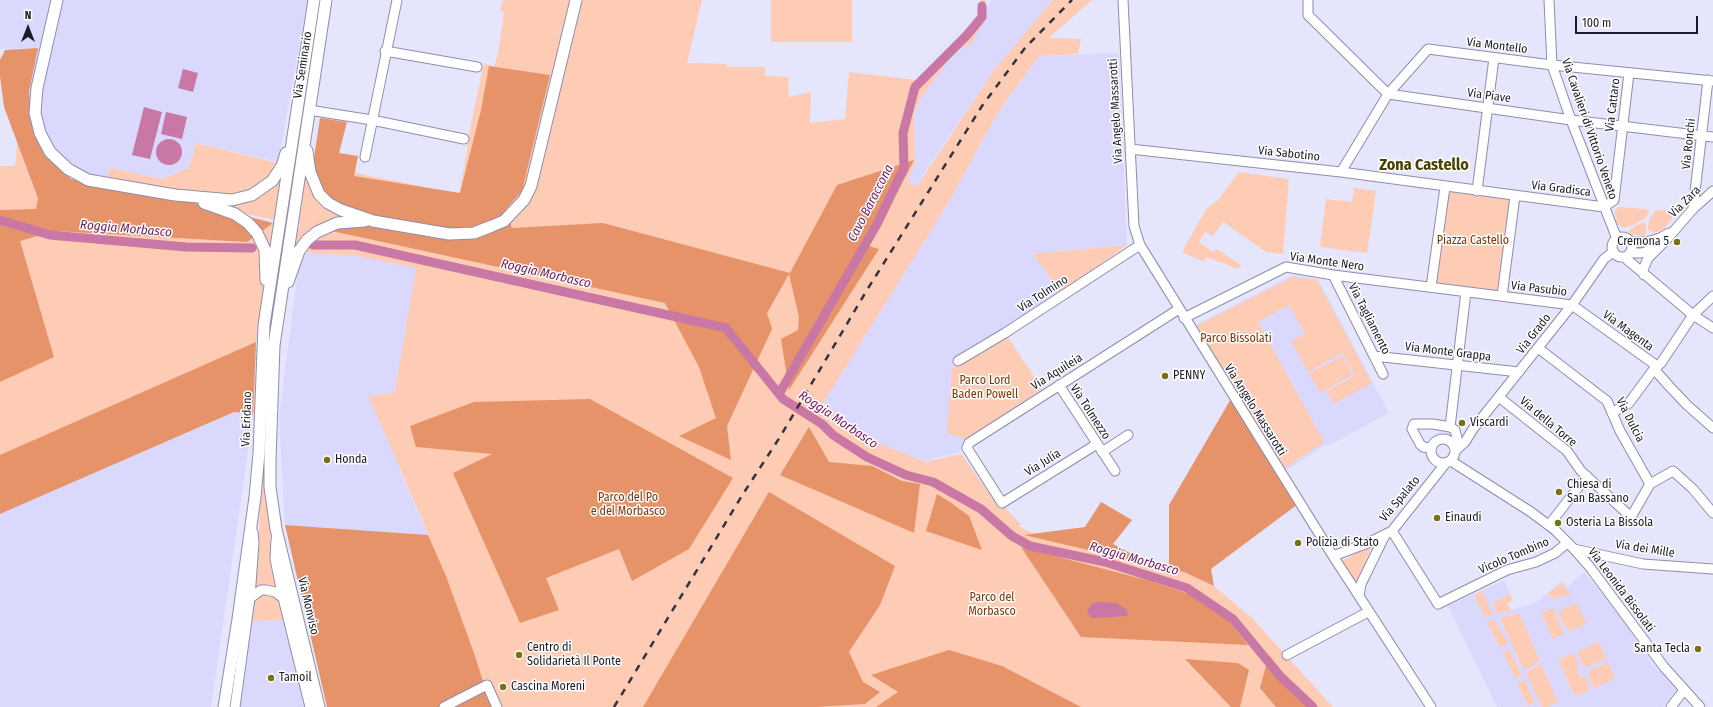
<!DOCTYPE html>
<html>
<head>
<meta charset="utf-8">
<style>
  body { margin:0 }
  #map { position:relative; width:1713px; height:707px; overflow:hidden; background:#e5e5fb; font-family:"Fira Sans Condensed",sans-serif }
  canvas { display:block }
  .north { position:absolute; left:8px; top:8px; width:40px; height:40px; -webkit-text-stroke:3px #fff; paint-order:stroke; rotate:0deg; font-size:11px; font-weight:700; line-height:16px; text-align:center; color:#1b1a28 }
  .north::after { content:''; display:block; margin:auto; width:14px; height:18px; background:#1b1a28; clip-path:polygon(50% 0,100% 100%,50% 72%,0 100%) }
  .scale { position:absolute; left:1575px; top:16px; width:123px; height:18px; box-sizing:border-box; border:2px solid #1b1a28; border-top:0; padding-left:5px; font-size:12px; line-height:14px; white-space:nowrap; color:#1b1a28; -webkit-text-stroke:3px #fff; paint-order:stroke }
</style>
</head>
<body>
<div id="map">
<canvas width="1713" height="707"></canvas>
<div class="north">N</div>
<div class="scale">100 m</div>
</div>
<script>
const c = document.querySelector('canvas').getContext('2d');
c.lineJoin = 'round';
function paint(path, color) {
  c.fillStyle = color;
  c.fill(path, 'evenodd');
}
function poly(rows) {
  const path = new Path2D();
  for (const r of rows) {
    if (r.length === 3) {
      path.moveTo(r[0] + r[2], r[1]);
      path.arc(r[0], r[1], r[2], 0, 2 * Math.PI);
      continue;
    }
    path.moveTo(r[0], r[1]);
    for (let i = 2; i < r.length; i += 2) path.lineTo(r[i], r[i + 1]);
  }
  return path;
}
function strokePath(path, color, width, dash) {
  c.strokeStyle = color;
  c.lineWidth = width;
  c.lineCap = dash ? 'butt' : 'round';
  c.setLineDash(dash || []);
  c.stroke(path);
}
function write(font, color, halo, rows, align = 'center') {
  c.font = font + ' "Fira Sans Condensed",sans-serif';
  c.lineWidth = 3;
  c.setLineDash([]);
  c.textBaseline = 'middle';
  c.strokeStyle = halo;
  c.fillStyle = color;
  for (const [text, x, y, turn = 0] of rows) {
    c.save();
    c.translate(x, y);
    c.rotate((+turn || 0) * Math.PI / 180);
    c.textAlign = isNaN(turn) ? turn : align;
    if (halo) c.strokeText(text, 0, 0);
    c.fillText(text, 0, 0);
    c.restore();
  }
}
paint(poly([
  [0,0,308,0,278,162,196,143,189,168,162,179,110,168,104,188,71,179,45,156,35,136,30,106,29,92,38,48,0,49],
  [992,0,1056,0,995,69,930,164,879,249,914,94,941,65],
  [1115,53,1119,54,1127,245,1034,254,1061,292,1008,337,952,368,967,439,961,452,919,462,871,442,822,405,947,205,996,116,1039,56],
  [327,230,665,303,399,469,428,535,285,525,279,417,299,263],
  [1293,275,1318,279,1389,413,1339,440,1328,445,1327,444,1285,471,1194,326],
  [234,412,252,413,253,416,211,707,0,707,0,514],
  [1584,572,1624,621,1653,665,1677,690,1663,707,1497,707,1448,606,1504,580,1513,600,1507,603,1511,610,1535,603,1562,581,1567,587],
  [285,620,308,707,238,707,250,621]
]), '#dad9fd');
paint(poly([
  [503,0,702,0,687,63,727,64,727,67,765,67,765,76,788,77,789,97,811,92,810,123,845,119,849,72,916,80,926,74,980,18,981,0,986,0,984,21,970,46,966,45,951,57,920,99,914,113,915,164,907,182,917,186,995,69,1053,0,1092,0,1049,38,1081,39,1078,54,1039,56,1012,93,996,116,947,205,822,405,855,430,873,441,925,462,961,454,998,505,1004,507,1021,524,1019,526,1028,531,1061,541,1114,552,1144,563,1184,572,1214,586,1252,618,1333,707,331,707,290,526,429,536,369,397,395,392,416,268,358,256,302,252,268,257,256,342,254,413,234,412,0,511,0,166,15,166,19,124,32,125,36,138,45,158,57,170,68,180,92,190,220,212,299,229,300,225,207,206,184,198,104,188,110,168,162,179,189,168,196,143,311,171,312,167,356,173,459,194,467,152,467,143,484,63,494,67,498,54,504,12,500,11],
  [771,0,852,0,852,42,771,42],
  [1239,172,1289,179,1283,254,1266,252,1223,222,1213,236,1205,232,1199,242,1213,252,1217,249,1241,265,1238,269,1206,257,1204,262,1182,252,1206,209,1219,199],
  [1354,188,1376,191,1367,253,1320,247,1326,199,1352,202],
  [1447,190,1512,198,1500,292,1435,284],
  [1618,207,1646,209,1649,211,1649,213,1644,219,1631,226,1623,228,1616,222,1615,211],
  [1656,210,1668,211,1673,216,1670,222,1662,230,1653,233,1648,229,1648,225,1650,218],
  [1643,222,1646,224,1646,236,1628,234,1629,231,1635,226],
  [1127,245,1061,292,1033,254],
  [1293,277,1317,280,1372,383,1333,404,1327,391,1355,376,1343,353,1308,372,1291,341,1305,333,1289,305,1258,322,1324,442,1285,468,1196,326],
  [1008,337,1042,389,967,439,947,433,952,368],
  [1343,356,1353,375,1320,393,1309,373],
  [263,456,265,456,271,524,270,553,277,585,274,588,266,586,258,586,256,584],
  [1367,547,1370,549,1369,553,1356,583,1342,563,1342,561],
  [1562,583,1571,594,1553,599,1548,593],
  [1482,591,1493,615,1485,617,1474,595],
  [268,593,279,599,285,620,250,621,252,604,256,597,262,594],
  [1510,594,1513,600,1507,603,1511,610,1497,614,1493,603],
  [1577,603,1586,624,1568,632,1558,612],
  [1553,608,1564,634,1553,639,1541,613],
  [1519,613,1540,661,1524,670,1500,618],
  [1495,620,1508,644,1500,648,1487,622],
  [1599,642,1606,658,1588,667,1583,665,1577,652],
  [1510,650,1522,675,1515,678,1503,652],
  [1574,653,1579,666,1577,672,1578,675,1585,677,1590,690,1575,696,1558,660],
  [1608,662,1615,678,1594,688,1588,675,1589,671],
  [1541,664,1558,702,1546,707,1542,707,1526,672],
  [1525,680,1535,703,1528,706,1517,683]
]), '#feccb4');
paint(poly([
  [38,48,29,92,30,106,35,136,45,156,71,179,104,188,184,198,207,206,273,223,247,242,55,231,20,241,54,357,0,382,0,210,36,209,38,198,4,107,0,76,0,60,5,50],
  [489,66,550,75,522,191,506,209,512,228,603,223,790,273,837,185,914,160,869,246,879,249,789,390,781,339,798,330,799,317,789,274,767,313,772,329,727,426,731,460,679,436,716,418,699,367,665,303,327,230,364,225,330,203,312,171,320,118,347,122,339,153,358,156,354,176,460,193,481,110],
  [256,342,253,416,252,413,234,412,0,514,0,455],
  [1232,397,1298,504,1211,569,1214,586,1184,572,1169,569,1169,505],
  [590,399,733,478,689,549,632,581,619,549,546,578,559,610,520,623,453,473,492,454,416,447,410,426,474,402],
  [809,427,829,462,872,466,902,481,920,484,914,533,780,475],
  [769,492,895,566,880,605,849,652,863,682,880,692,865,704,816,707,643,707],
  [937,494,950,502,969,516,982,550,926,531],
  [1101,502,1132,520,1113,544,1152,565,1024,535,1085,527],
  [285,525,428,535,446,576,475,656,491,707,327,707],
  [1021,547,1150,581,1189,594,1229,621,1248,645,1081,637],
  [949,650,1002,666,1081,707,876,707,898,692,871,675],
  [1269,655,1310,707,1276,707,1260,688],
  [1185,659,1238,663,1249,670,1240,707,1231,707]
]), '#e7936a');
paint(poly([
  [183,69,198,73,193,92,178,88],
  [144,107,162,112,150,159,132,155],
  [166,112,187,117,182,139,161,134],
  [169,152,13],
  [1102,602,1116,603,1127,610,1128,616,1092,618,1087,612,1092,603]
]), '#c977a4');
strokePath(poly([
  [0,220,50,235,186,247,252,248],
  [313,245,355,245,726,328,783,399,822,424,833,435,867,457,906,475,933,482,981,509,1012,536,1030,546,1105,562,1187,588,1233,619,1280,676,1313,707],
  [779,394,877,224,904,168,903,133,915,87,967,35,982,17,982,6]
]), '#c977a4', 9);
const minor = poly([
  [1123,0,1134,226,1140,245,1333,556,1431,707],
  [1308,0,1308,15,1388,94,1571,120,1713,137],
  [1549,0,1552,65,1571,120,1617,239],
  [385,51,477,67],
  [315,111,372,120,464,139],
  [1130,149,1341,172,1604,207,1614,200,1629,73],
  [365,157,397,0],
  [1341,172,1388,94,1428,49,1552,65,1713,81],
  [1477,191,1494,58],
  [1693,209,1708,80],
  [1622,247,10],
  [1630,242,1647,242,1660,238,1669,233],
  [1630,253,1641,253,1656,249],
  [1624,257,1693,315,1713,328],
  [1333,275,1383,374],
  [1644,275,1643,270,1648,258,1667,239,1693,209,1713,191],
  [1431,287,1445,187],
  [1502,296,1515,196],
  [1184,318,1286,267,1333,275,1572,305,1657,366,1654,369,1669,386,1687,405,1713,428],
  [1538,348,1607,401,1620,431,1650,484],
  [1374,356,1519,372],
  [958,361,1005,333,1140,245],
  [1059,385,1115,471],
  [1500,398,1567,451,1581,471,1631,517,1650,484,1673,471,1693,489,1713,513],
  [1612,413,1629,403,1654,369,1661,363,1693,315,1713,296],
  [1450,427,1466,292],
  [1443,451,12],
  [1097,444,1002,503,967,448,969,443,1179,309],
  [1430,448,1423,447,1420,444,1412,429,1414,424,1433,424,1450,427,1455,430,1457,438],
  [1455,451,1465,442,1473,429,1572,305,1604,259,1613,252],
  [1102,452,1128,435],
  [1451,461,1531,512,1555,530,1574,549,1589,566,1664,667,1700,707],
  [1549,525,1587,476],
  [1392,531,1438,604,1507,570,1536,562,1555,553,1567,543],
  [276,539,275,559,283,598],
  [1574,549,1643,564,1713,569],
  [1333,556,1368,543,1392,531,1445,464],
  [1359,596,1361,584,1385,535],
  [250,598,254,543,253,532],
  [1287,655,1368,612],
  [235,707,250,598,261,590,266,590,275,592,283,598,310,707],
  [444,707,487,685,497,707],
  [1671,707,1684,690]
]);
const major = poly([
  [57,0,37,88,35,113,40,133,50,152,68,169,88,180,175,195,232,200,252,195,272,181,282,166,286,153],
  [307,151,310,172,319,194,328,203,341,210,373,221,449,234,474,233,492,226,504,221,524,200,531,186,576,0],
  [204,203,235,214,248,223,257,233,265,250,266,280],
  [288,282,299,251,307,240,317,232,337,223,365,221],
  [224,707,238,619,255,497,259,453,264,325,314,0],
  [319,707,276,529,270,487,270,460,274,345,326,0]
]);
strokePath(minor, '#8f8db0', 11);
strokePath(major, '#8f8db0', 13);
strokePath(minor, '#fff', 9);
strokePath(major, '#fff', 11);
strokePath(poly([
  [614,707,743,494,780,437,867,290,982,106,1025,48,1072,0]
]), '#333241', 2.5, [7, 7]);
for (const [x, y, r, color] of [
  [1677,242,4,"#777215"],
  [1165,376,4,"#777215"],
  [1462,423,4,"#777215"],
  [327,460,4,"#777215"],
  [1559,492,4,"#777215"],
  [1437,518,4,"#777215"],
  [1558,523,4,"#777215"],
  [1298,543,4,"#777215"],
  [1698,649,4,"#777215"],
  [519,655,4,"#777215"],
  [271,678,4,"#777215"],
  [503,687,4,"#777215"]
]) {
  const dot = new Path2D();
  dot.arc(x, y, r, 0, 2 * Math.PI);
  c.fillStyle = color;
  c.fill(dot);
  strokePath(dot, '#fff', 1.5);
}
write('12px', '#1b1a28', '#fff', [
  ["Via Montello",1497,46,7],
  ["Via Seminario",303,65,-81],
  ["Via Piave",1489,96,8],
  ["Via Cattaro",1613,105,-83],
  ["Via Angelo Massarotti",1116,111,-93],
  ["Via Cavalieri di Vittorio Veneto",1589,129,71],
  ["Via Ronchi",1689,144,-84],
  ["Via Sabotino",1289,154,6],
  ["Via Gradisca",1561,189,7],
  ["Via Zara",1685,202,-45],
  ["Via Monte Nero",1327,262,8],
  ["Via Pasubio",1539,289,7],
  ["Via Tolmino",1043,294,-33],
  ["Via Tagliamento",1369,319,63],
  ["Via Magenta",1628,331,36],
  ["Via Grado",1534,334,-52],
  ["Via Monte Grappa",1448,352,7],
  ["Via Aquileia",1057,372,-32],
  ["Via Angelo Massarotti",1255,410,58],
  ["Via Tolmezzo",1090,412,57],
  ["Via Eridano",247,419,-88],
  ["Via Dulcia",1630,420,63],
  ["Via della Torre",1548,422,40],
  ["Via Julia",1043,463,-32],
  ["Via Spalato",1400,499,-50],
  ["Via dei Mille",1645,549,9],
  ["Vicolo Tombino",1514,556,-23],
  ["Via Leonida Bissolati",1621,590,53],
  ["Via Monviso",308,606,77]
]);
write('12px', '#813605', '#fff', [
  ["Piazza Castello",1473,241],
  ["Parco Bissolati",1236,339],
  ["Parco Lord",985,381],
  ["Baden Powell",985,395],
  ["Parco del Po",628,498],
  ["e del Morbasco",628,512],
  ["Parco del",992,598],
  ["Morbasco",992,612]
]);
write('12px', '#1b1a28', '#fff', [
  ["Cremona 5",1669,242,"right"],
  ["PENNY",1173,376],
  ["Viscardi",1470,423],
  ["Honda",335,460],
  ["Chiesa di",1567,485],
  ["San Bassano",1567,499],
  ["Einaudi",1445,518],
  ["Osteria La Bissola",1566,523],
  ["Polizia di Stato",1306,543],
  ["Centro di",527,648],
  ["Solidarietà Il Ponte",527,662],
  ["Santa Tecla",1690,649,"right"],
  ["Tamoil",279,678],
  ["Cascina Moreni",511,687]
], 'left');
write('italic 13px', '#791756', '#fff', [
  ["Cavo Baraccona",871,203,-63],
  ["Roggia Morbasco",126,229,5],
  ["Roggia Morbasco",546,274,13],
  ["Roggia Morbasco",838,420,34],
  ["Roggia Morbasco",1134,559,16]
]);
write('bold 16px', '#464300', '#fff', [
  ["Zona Castello",1424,166]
]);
</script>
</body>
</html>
